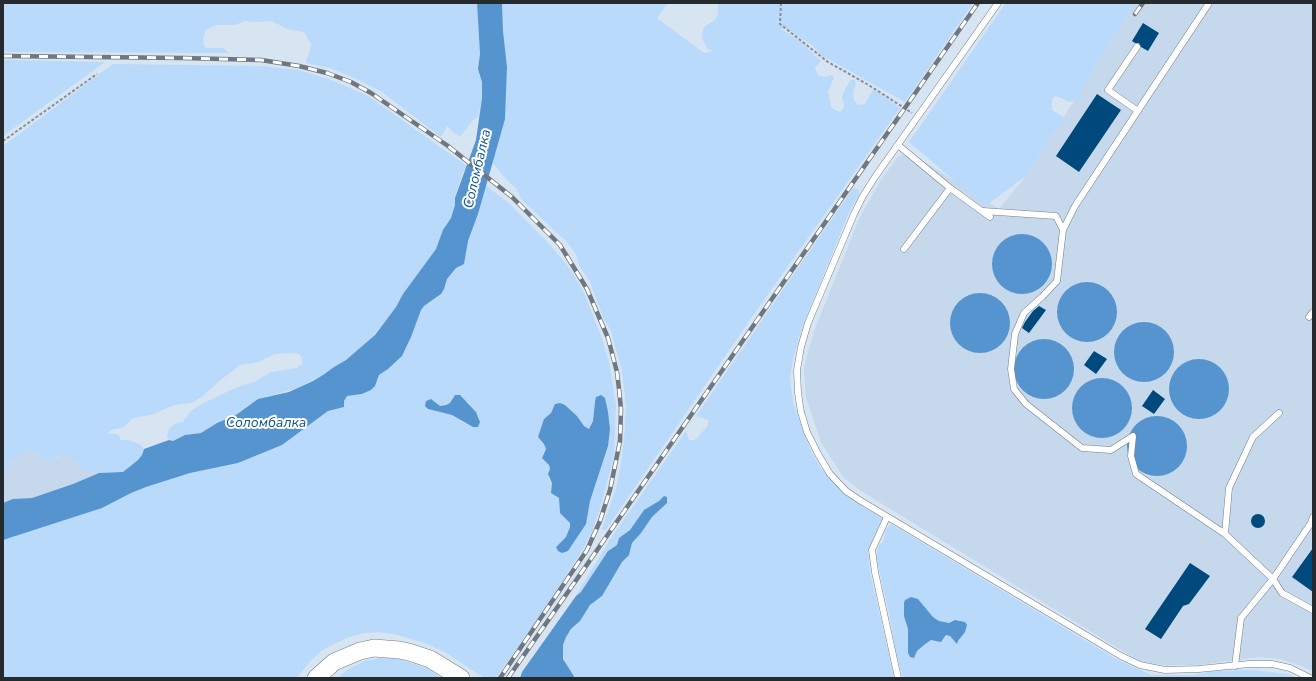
<!DOCTYPE html>
<html>
<head>
<meta charset="utf-8">
<style>
  body { margin:0 }
  #map { position:relative; width:1316px; height:681px; overflow:hidden; background:#d7e4f2; font-family:"Nunito Sans",sans-serif }
  canvas { display:block }
  .frame { position:absolute; inset:0; border:4px solid #252a2f; pointer-events:none }
</style>
</head>
<body>
<div id="map">
<canvas width="1316" height="681"></canvas>
<div class="frame"></div>
</div>
<script>
const c = document.querySelector('canvas').getContext('2d');
c.lineJoin = 'round';
function paint(path, color) {
  c.fillStyle = color;
  c.fill(path, 'evenodd');
}
function poly(rows) {
  const path = new Path2D();
  for (const r of rows) {
    if (r.length === 3) {
      path.moveTo(r[0] + r[2], r[1]);
      path.arc(r[0], r[1], r[2], 0, 2 * Math.PI);
      continue;
    }
    path.moveTo(r[0], r[1]);
    for (let i = 2; i < r.length; i += 2) path.lineTo(r[i], r[i + 1]);
  }
  return path;
}
function strokePath(path, color, width, dash) {
  c.strokeStyle = color;
  c.lineWidth = width;
  c.lineCap = dash ? 'butt' : 'round';
  c.setLineDash(dash || []);
  c.stroke(path);
}
function write(font, color, halo, rows, align = 'center') {
  c.font = font + ' "Nunito Sans",sans-serif';
  c.lineWidth = 4;
  c.setLineDash([]);
  c.textBaseline = 'middle';
  c.strokeStyle = halo;
  c.fillStyle = color;
  for (const [text, x, y, turn = 0] of rows) {
    c.save();
    c.translate(x, y);
    c.rotate((+turn || 0) * Math.PI / 180);
    c.textAlign = isNaN(turn) ? turn : align;
    if (halo) c.strokeText(text, 0, 0);
    c.fillText(text, 0, 0);
    c.restore();
  }
}
paint(poly([
  [1135,3,1313,3,1313,671,1301,666,1281,659,1260,657,1197,665,1163,665,1139,661,861,491,843,477,821,442,806,398,804,367,814,331,859,219,882,178,898,157,909,152,999,209,1026,176,1085,84],
  [31,451,36,452,47,459,58,458,64,454,69,456,78,464,93,473,99,473,73,484,32,498,13,499,3,503,3,480,9,464,24,452]
]), '#c6d8ec');
paint(poly([
  [3,3,477,3,480,54,478,69,482,82,482,98,478,117,473,120,461,136,455,134,447,126,441,137,382,92,354,78,330,68,306,63,306,60,310,51,311,44,304,32,287,29,272,21,256,22,245,21,235,25,216,25,206,30,203,38,204,46,207,48,223,48,229,53,3,52],
  [502,3,668,3,657,18,704,53,713,51,708,49,705,44,702,38,702,33,704,27,715,20,718,14,718,3,973,3,905,102,821,55,813,46,786,28,781,29,801,42,819,59,821,61,816,66,815,69,818,75,824,77,832,75,834,77,828,92,831,106,833,109,840,112,843,109,844,105,842,97,845,89,851,80,854,80,856,83,853,93,854,100,858,105,865,104,873,90,876,91,900,108,752,317,605,531,602,529,616,489,621,463,624,439,626,407,622,371,611,331,603,317,590,282,579,265,576,254,567,242,521,199,517,189,508,181,492,162,505,119,507,67,503,31],
  [1006,3,1135,3,1085,84,1080,98,1077,100,1069,102,1056,96,1052,98,1052,110,1062,116,1064,120,1063,124,1054,132,1026,176,988,204,977,200,909,142],
  [3,60,105,62,3,136],
  [113,64,262,66,298,70,329,79,368,96,467,166,462,174,455,198,455,205,451,218,436,249,403,294,396,307,371,339,346,360,334,367,323,375,295,389,258,399,236,415,217,423,201,433,185,435,173,441,169,440,167,437,168,431,172,426,177,423,183,422,190,412,200,405,235,388,254,382,271,372,297,368,302,364,302,358,299,354,293,353,275,354,258,362,240,365,218,382,203,396,192,403,174,405,151,415,133,418,124,427,111,430,107,434,118,434,121,440,128,440,140,444,144,449,142,455,138,460,123,472,99,473,87,472,69,456,64,454,52,460,47,459,36,452,31,451,24,452,9,464,3,480,3,146],
  [485,185,510,204,551,246,571,270,584,293,602,338,609,362,616,405,614,455,600,509,592,532,583,549,558,589,496,678,484,678,445,652,427,644,398,635,380,632,364,633,349,637,324,649,310,661,297,678,3,678,3,540,102,508,131,493,146,487,190,473,238,463,253,457,282,445,328,411,344,407,344,401,347,396,362,394,371,390,375,386,379,375,388,369,402,356,411,337,418,315,424,306,437,298,447,279,456,268,460,265,478,214],
  [455,395,469,403,476,412,479,417,478,427,473,427,464,423,452,415,428,409,431,399,440,406,450,403],
  [595,402,609,418,610,429,608,446,590,501,586,524,568,551,556,547,566,537,570,527,570,523,560,513,559,498,551,493,552,483,549,479,550,469,549,465,545,461,543,453,546,449,544,444,538,437,544,419,551,413,553,408,565,405,577,416,584,426,589,429,593,421],
  [853,188,859,190,859,195,850,210,801,330,793,359,790,377,793,402,797,414,809,447,820,467,840,489,865,508,883,519,868,551,870,572,894,678,575,678,565,663,563,654,563,645,567,634,580,621,584,613,593,602,598,600,602,596,622,562,629,555,632,543,641,533,652,517,665,505,664,496,659,501,644,510,630,530,619,538,617,545,608,551,581,592,576,596,583,584,611,538,686,431,689,440,695,440,707,427,709,420,696,416],
  [891,524,1116,659,1151,675,1195,675,1212,671,1252,670,1287,674,1297,678,903,678,895,649,891,622,876,556,879,545,883,542,886,529],
  [918,599,933,617,939,621,949,623,955,620,965,622,963,635,958,641,956,642,950,636,946,635,943,641,931,640,923,645,910,657,908,653,908,629,905,619,904,609],
  [380,658,395,658,426,668,442,678,337,678,349,669,365,661]
]), '#b9dafa');
paint(poly([
  [477,3,502,3,503,31,507,67,505,119,478,214,468,241,464,264,456,268,447,279,444,289,441,294,424,306,421,310,411,337,402,356,388,369,379,375,375,386,371,390,362,394,347,396,344,401,344,407,328,411,282,445,238,463,190,473,146,487,131,493,102,508,3,540,3,503,13,499,32,498,73,484,99,473,123,472,138,460,142,455,144,449,169,440,173,441,185,435,201,433,217,423,236,415,258,399,289,392,313,381,323,375,334,367,346,360,375,335,396,307,403,294,436,249,443,230,451,218,455,205,455,198,476,140,482,98,482,82,478,69,480,54],
  [1022,264,30],
  [1087,312,30],
  [980,323,30],
  [1144,352,30],
  [1044,369,30],
  [1199,389,30],
  [1102,408,30],
  [455,395,460,395,476,412,480,422,478,427,473,427,452,415,428,409,425,406,426,401,431,399,440,406,446,405,450,403],
  [601,395,605,398,608,412,610,429,608,446,590,501,586,524,568,551,562,553,558,551,556,547,566,537,570,527,570,523,560,513,559,498,551,493,552,483,548,474,550,469,549,465,542,458,546,449,544,444,538,437,544,419,551,413,555,404,560,403,565,405,577,416,584,426,589,429,593,421,595,402,596,397],
  [1157,446,30],
  [664,496,667,497,667,503,652,517,641,533,632,543,629,555,622,562,602,596,590,605,580,621,571,629,566,637,563,645,563,659,575,678,520,678,522,672,576,596,581,592,608,551,617,545,619,538,630,530,644,510,659,501],
  [911,597,918,599,933,617,939,621,949,623,955,620,965,622,967,625,965,632,958,641,957,644,950,636,946,635,941,642,931,640,924,645,917,651,914,658,910,657,908,653,908,629,904,616,904,603,905,600]
]), '#5594ce');
paint(poly([
  [1143,23,1159,33,1148,51,1141,47,1139,43,1135,43,1132,41],
  [1097,94,1121,110,1079,172,1056,156],
  [1039,306,1046,310,1029,333,1022,328,1025,322,1033,311],
  [1094,351,1107,359,1096,374,1084,365],
  [1153,390,1165,399,1154,414,1142,406],
  [1258,521,7],
  [1313,548,1313,592,1292,577],
  [1190,563,1210,576,1189,604,1183,606,1161,639,1145,629]
]), '#00497d');
const lane = poly([
  [998,3,875,177,863,196,854,214,808,323,801,347,797,370,798,393,801,412,807,432,818,454,830,474,846,491,861,501,1121,656,1140,665,1165,670,1199,669,1249,664,1272,664,1290,668,1310,678],
  [1137,47,1108,90,1138,111],
  [898,145,950,188,990,217],
  [983,211,1056,216,1063,230,1057,281,1042,297,1024,313,1015,334,1011,369,1014,389,1026,404,1082,448,1111,450,1133,436,1131,456,1136,474,1225,534,1273,579,1282,593,1313,610],
  [1063,230,1075,206,1209,3],
  [904,249,950,188],
  [1309,317,1313,312],
  [887,517,872,550,875,572,898,678],
  [1225,534,1229,488,1253,437,1279,413],
  [1235,666,1241,618,1273,579,1311,523,1313,517]
]);
const secondary = poly([
  [316,678,334,662,360,651,374,648,399,650,409,652,430,659,461,678]
]);
strokePath(lane, '#727f8b', 7);
strokePath(secondary, '#727f8b', 18);
strokePath(poly([
  [781,3,780,24,828,62,867,84,912,113],
  [3,141,97,74]
]), '#87909a', 2, [3, 2]);
strokePath(lane, '#fff', 6);
strokePath(secondary, '#fff', 17);
const rail = poly([
  [1135,14,1143,3],
  [3,56,183,58,261,60,299,66,327,73,351,82,371,93,448,146,512,197,560,245,587,289,608,338,617,372,619,389,621,409,620,441,610,490,600,521,587,550,500,678],
  [508,678,978,3]
]);
strokePath(rail, '#6f7780', 4.5);
strokePath(rail, '#fff', 3, [9]);
write('italic 14px', '#10568d', '#fff', [
  ["Соломбалка",478,169,-77],
  ["Соломбалка",266,424]
]);
</script>
</body>
</html>
